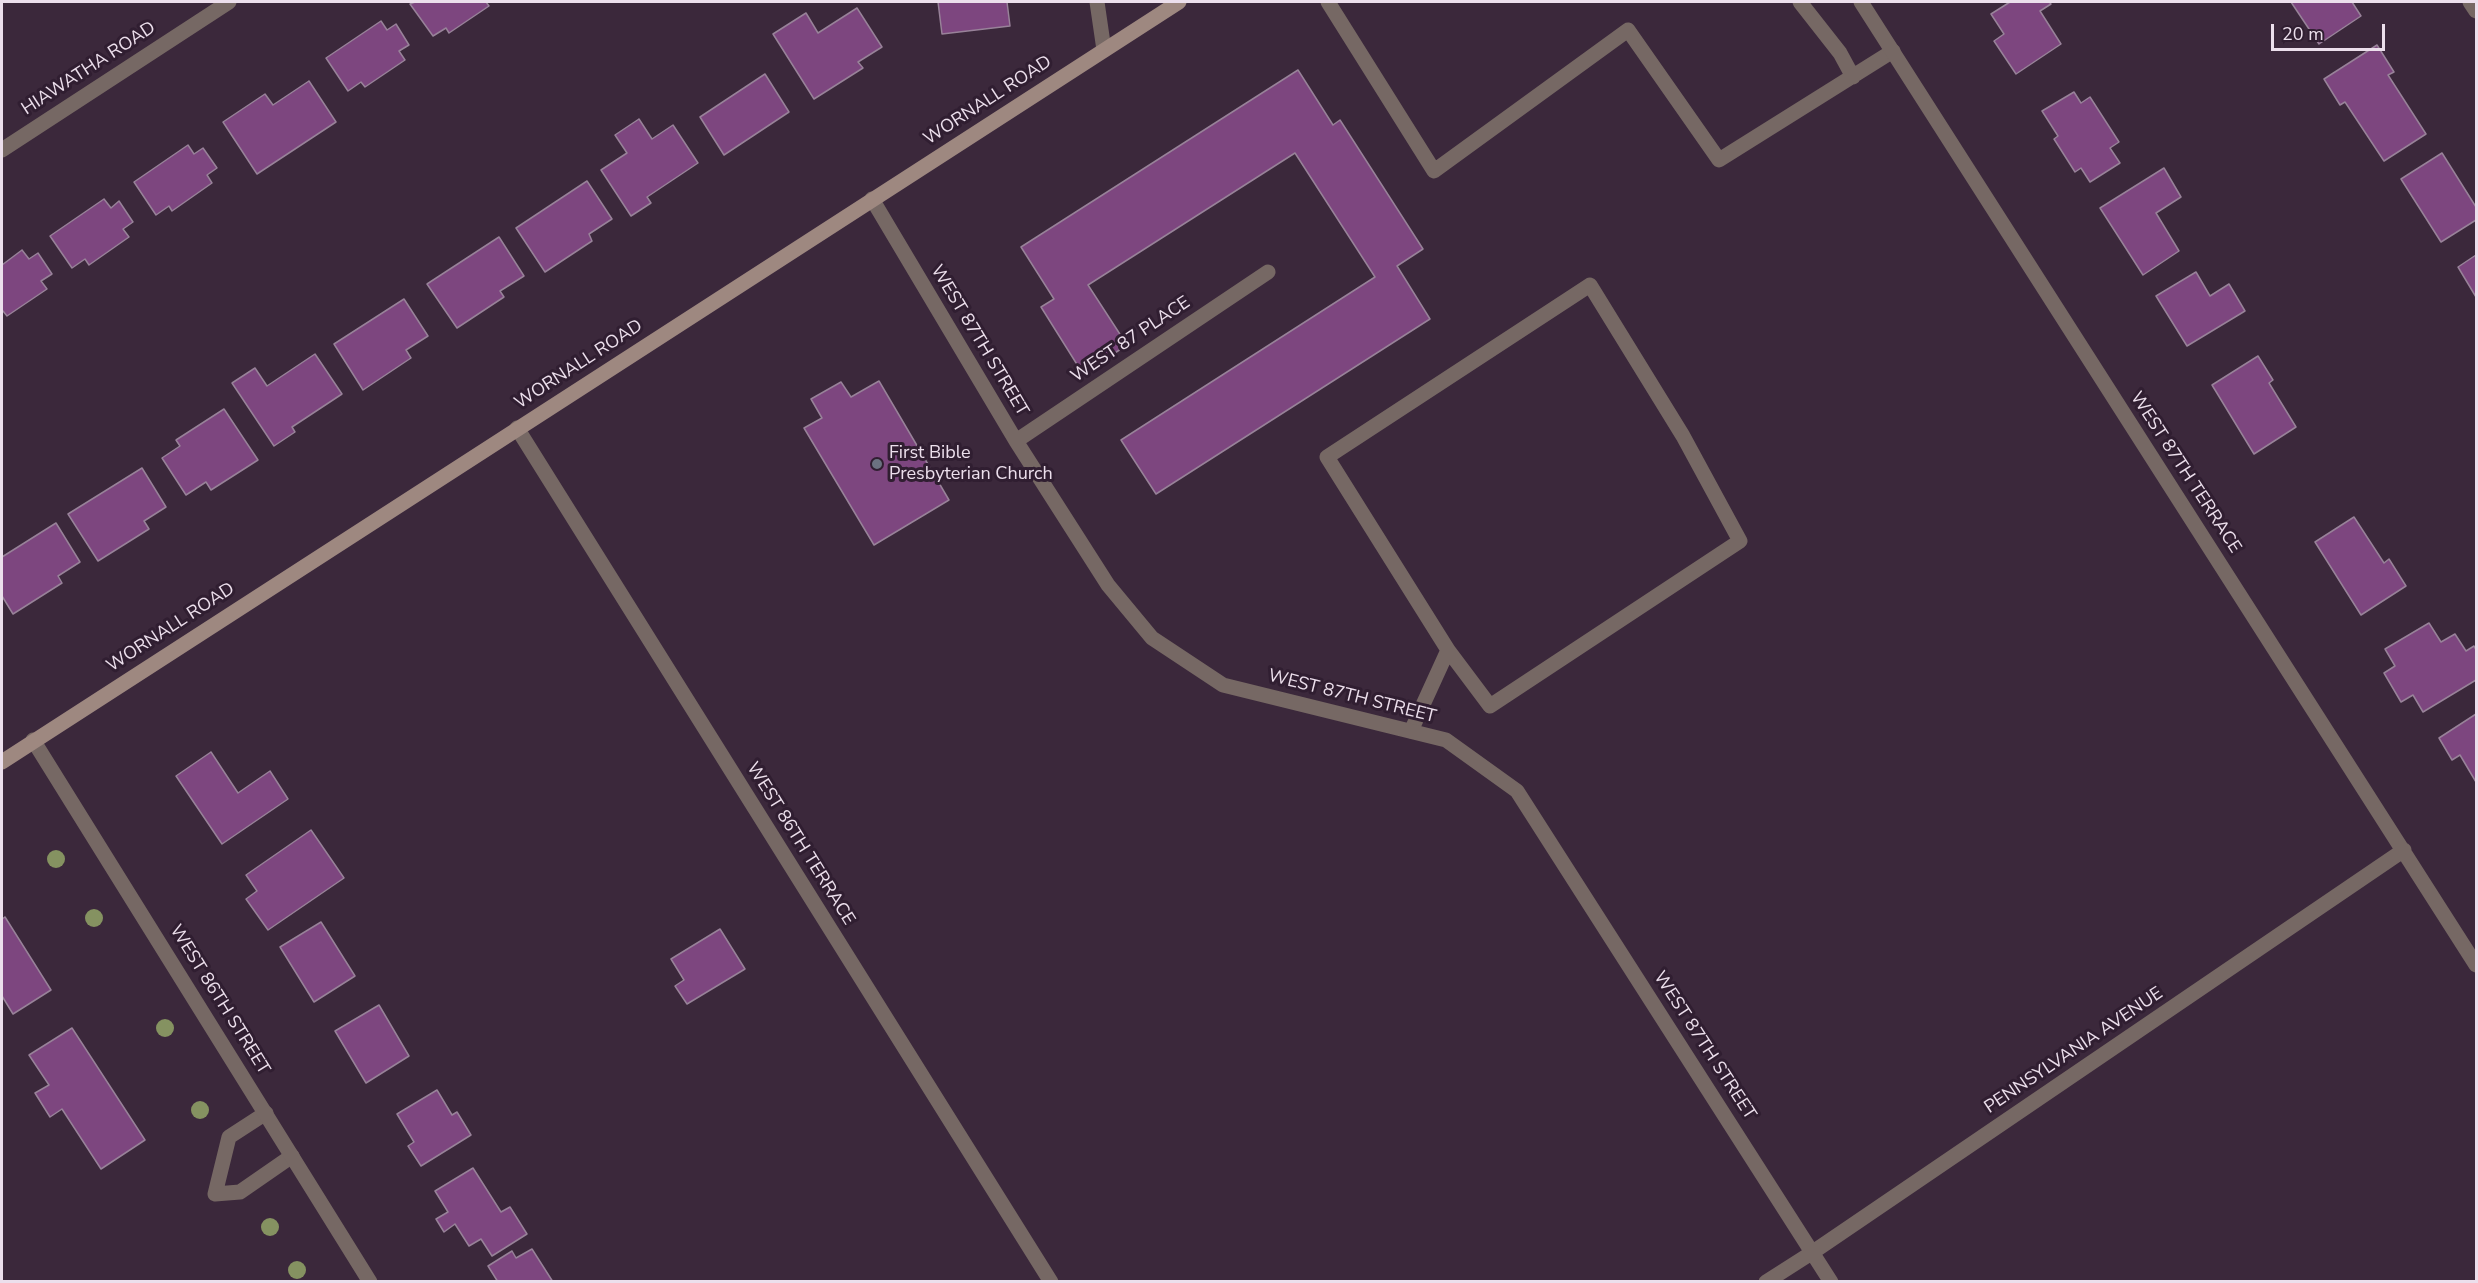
<!DOCTYPE html>
<html>
<head>
<meta charset="utf-8">
<style>
  body { margin:0 }
  #map { position:relative; width:2478px; height:1283px; overflow:hidden; background:#3b283b; font-family:"Nunito Sans",sans-serif }
  canvas { display:block }
  .frame { position:absolute; inset:0; border:3px solid #ecdfec; pointer-events:none }
  .scale { position:absolute; left:2271px; top:24px; width:114px; height:27px; box-sizing:border-box; border:3px solid #ecdfec; border-top:0; padding-left:8px; font-size:18px; line-height:21px; white-space:nowrap; color:#ecdfec; -webkit-text-stroke:4px #301e31; paint-order:stroke }
</style>
</head>
<body>
<div id="map">
<canvas width="2478" height="1283"></canvas>
<div class="frame"></div>
<div class="scale">20 m</div>
</div>
<script>
const c = document.querySelector('canvas').getContext('2d');
c.lineJoin = 'round';
function paint(path, color) {
  c.fillStyle = color;
  c.fill(path, 'evenodd');
}
function poly(rows) {
  const path = new Path2D();
  for (const r of rows) {
    path.moveTo(r[0], r[1]);
    for (let i = 2; i < r.length; i += 2) path.lineTo(r[i], r[i + 1]);
  }
  return path;
}
function strokePath(path, color, width, dash) {
  c.strokeStyle = color;
  c.lineWidth = width;
  c.lineCap = dash ? 'butt' : 'round';
  c.setLineDash(dash || []);
  c.stroke(path);
}
function write(font, color, halo, rows, align = 'center') {
  c.font = font + ' "Nunito Sans",sans-serif';
  c.lineWidth = 6;
  c.setLineDash([]);
  c.textBaseline = 'middle';
  c.strokeStyle = halo;
  c.fillStyle = color;
  for (const [text, x, y, turn = 0] of rows) {
    c.save();
    c.translate(x, y);
    c.rotate((+turn || 0) * Math.PI / 180);
    c.textAlign = isNaN(turn) ? turn : align;
    if (halo) c.strokeText(text, 0, 0);
    c.fillText(text, 0, 0);
    c.restore();
  }
}
const building = poly([
  [415,2,486,2,489,6,449,33,446,28,433,36,410,4,415,2],
  [938,2,1007,2,1010,26,942,34,938,2],
  [2010,2,2049,2,2051,4,2040,11,2061,44,2016,74,1994,41,2004,34,1991,14,2010,2],
  [2291,2,2352,2,2361,16,2319,44,2291,2],
  [857,8,882,47,858,62,863,68,814,99,773,34,806,13,818,33,857,8],
  [381,21,387,30,396,24,409,45,399,51,405,60,365,87,361,82,348,91,326,58,381,21],
  [2377,45,2394,72,2388,75,2426,134,2384,161,2345,102,2340,105,2324,79,2377,45],
  [1298,70,1333,125,1340,120,1423,249,1397,266,1430,319,1156,494,1121,440,1375,277,1295,153,1088,285,1127,345,1083,374,1041,307,1054,299,1021,247,1298,70],
  [765,74,789,112,724,155,700,117,765,74],
  [309,81,336,122,257,174,223,122,265,94,273,105,309,81],
  [2074,92,2081,103,2090,97,2119,142,2110,148,2120,163,2090,182,2081,168,2075,172,2054,139,2058,136,2042,111,2074,92],
  [639,119,652,139,673,125,698,163,647,197,651,203,631,216,601,170,627,153,615,135,639,119],
  [188,145,194,154,203,148,217,168,207,175,212,183,172,211,169,206,156,215,134,182,188,145],
  [2442,153,2476,207,2476,220,2441,242,2401,179,2442,153],
  [2164,168,2181,197,2156,213,2179,251,2143,275,2100,208,2164,168],
  [587,181,612,219,589,234,592,241,545,272,516,228,587,181],
  [104,199,111,208,119,201,133,222,123,229,129,237,89,265,85,259,72,268,50,236,104,199],
  [499,237,524,276,500,291,504,297,457,328,427,284,499,237],
  [22,250,29,259,38,253,52,274,41,281,47,289,7,316,3,311,2,312,2,265,22,250],
  [2476,255,2476,297,2458,267,2476,255],
  [2196,272,2210,296,2229,284,2245,311,2187,346,2156,296,2196,272],
  [404,299,428,336,406,350,411,358,363,390,334,344,404,299],
  [315,354,342,394,292,427,295,432,274,446,232,383,255,368,267,386,315,354],
  [2258,356,2273,380,2269,383,2296,427,2254,454,2212,385,2258,356],
  [879,381,949,500,874,545,804,428,822,418,811,399,841,382,851,397,879,381],
  [224,409,258,460,211,490,206,482,186,495,162,458,180,446,176,440,224,409],
  [142,468,166,507,144,521,149,529,98,561,68,514,142,468],
  [2354,517,2384,563,2389,559,2406,586,2361,615,2315,542,2354,517],
  [56,523,80,562,58,576,62,583,13,614,2,596,2,557,56,523],
  [2429,623,2441,642,2455,634,2466,651,2474,646,2476,650,2476,680,2423,712,2413,695,2401,702,2384,673,2395,666,2385,649,2429,623],
  [2476,714,2476,782,2460,755,2452,760,2439,738,2476,714],
  [211,752,238,793,270,771,288,799,222,844,176,776,211,752],
  [311,830,344,878,268,930,246,899,257,891,246,875,311,830],
  [5,917,51,990,13,1014,2,996,2,919,5,917],
  [321,922,355,976,314,1002,280,947,321,922],
  [720,929,745,969,687,1004,675,986,684,980,671,959,720,929],
  [379,1005,409,1056,366,1083,335,1031,379,1005],
  [72,1028,145,1140,101,1169,62,1109,50,1117,35,1093,49,1085,29,1055,72,1028],
  [437,1090,452,1115,457,1112,471,1135,421,1166,408,1146,414,1142,397,1114,437,1090],
  [473,1168,501,1212,510,1207,527,1234,492,1256,481,1239,469,1246,455,1224,444,1232,436,1219,448,1212,435,1191,473,1168],
  [532,1249,553,1282,498,1282,488,1266,512,1251,516,1258,532,1249]
]);
paint(building, '#7d467f');
strokePath(building, '#988299', 1.5);
strokePath(poly([
  [1328,2,1434,171,1628,30,1719,160,1893,51],
  [1800,2,1840,53,1853,77],
  [1411,731,1448,650,1490,706,1740,541,1683,436,1590,285,1327,457,1448,650],
  [266,1113,229,1137,215,1194,240,1192,292,1156]
]), '#766864', 15);
strokePath(poly([
  [1097,2,1104,50],
  [1861,2,2476,965],
  [2470,2,2476,11],
  [2,150,229,2],
  [872,199,1016,441,1108,585,1152,638,1223,685,1446,740,1517,791,1831,1282],
  [517,428,1051,1282],
  [1016,441,1268,272],
  [33,740,370,1282],
  [1766,1282,1813,1252,2404,850]
]), '#766864', 15);
strokePath(poly([
  [2,762,1179,2]
]), '#9e8880', 15);
c.fillStyle = '#859261';
for (const [x, y] of [
  [56,859],
  [94,918],
  [165,1028],
  [200,1110],
  [270,1227],
  [297,1270]
]) {
  c.beginPath();
  c.arc(x, y, 9, 0, 2 * Math.PI);
  c.fill();
}
for (const [x, y, r, color] of [
  [877,464,6,"#6b7280"]
]) {
  const dot = new Path2D();
  dot.arc(x, y, r, 0, 2 * Math.PI);
  c.fillStyle = color;
  c.fill(dot);
  strokePath(dot, '#301e31', 2);
}
write('18px', '#ecdfec', '#301e31', [
  ["HIAWATHA ROAD",89,69,-33],
  ["WORNALL ROAD",988,101,-33],
  ["WEST 87 PLACE",1131,340,-34],
  ["WEST 87TH STREET",979,341,59],
  ["WORNALL ROAD",579,365,-33],
  ["WEST 87TH TERRACE",2185,473,57],
  ["WORNALL ROAD",171,628,-33],
  ["WEST 87TH STREET",1352,697,14],
  ["WEST 86TH TERRACE",800,844,58],
  ["WEST 86TH STREET",219,1000,58],
  ["WEST 87TH STREET",1704,1046,57],
  ["PENNSYLVANIA AVENUE",2074,1051,-34]
]);
write('18px', '#ecdfec', '#301e31', [
  ["First Bible",889,454],
  ["Presbyterian Church",889,475]
], 'left');
</script>
</body>
</html>
